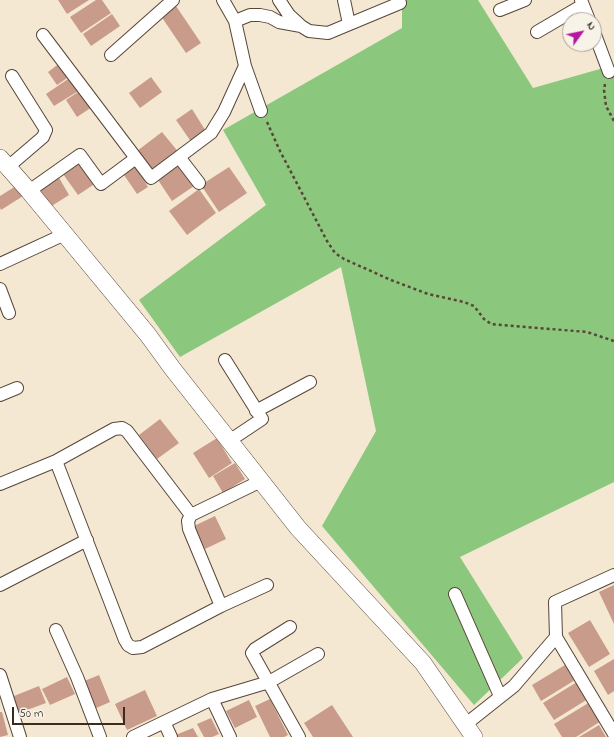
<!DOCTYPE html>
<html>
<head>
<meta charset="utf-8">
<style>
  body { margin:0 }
  #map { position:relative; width:614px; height:737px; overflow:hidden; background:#f4e8d2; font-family:"Indie Flower",sans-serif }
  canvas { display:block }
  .north { position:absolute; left:562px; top:12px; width:40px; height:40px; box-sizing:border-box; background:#f7f3e8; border:1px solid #aca397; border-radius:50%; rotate:57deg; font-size:11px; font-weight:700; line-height:16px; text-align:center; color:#3b2a1e }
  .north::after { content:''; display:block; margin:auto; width:14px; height:18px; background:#b5179e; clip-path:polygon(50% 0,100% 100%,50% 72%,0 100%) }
  .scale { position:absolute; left:12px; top:707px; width:113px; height:18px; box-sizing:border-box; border:2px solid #3b2a1e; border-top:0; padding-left:5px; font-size:12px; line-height:14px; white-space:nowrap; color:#3b2a1e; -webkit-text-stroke:3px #f7f3e8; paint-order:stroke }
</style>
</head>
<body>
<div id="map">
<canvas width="614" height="737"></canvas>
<div class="north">N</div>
<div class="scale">50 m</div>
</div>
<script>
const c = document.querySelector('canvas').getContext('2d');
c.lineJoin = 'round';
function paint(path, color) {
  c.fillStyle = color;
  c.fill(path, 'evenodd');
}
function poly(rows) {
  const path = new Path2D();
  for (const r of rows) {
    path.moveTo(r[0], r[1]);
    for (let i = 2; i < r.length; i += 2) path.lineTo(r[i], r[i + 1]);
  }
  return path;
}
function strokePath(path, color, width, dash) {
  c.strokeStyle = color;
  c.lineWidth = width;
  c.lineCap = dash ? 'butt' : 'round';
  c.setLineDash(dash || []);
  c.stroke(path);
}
paint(poly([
  [402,0,478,0,533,88,614,65,614,482,460,557,523,658,474,705,322,526,376,431,341,267,180,357,139,300,266,205,223,130,402,28]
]), '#8bc77d');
paint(poly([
  [58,0,89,0,67,14],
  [96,0,102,0,111,13,81,33,70,17],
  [176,6,201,43,186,53,161,16],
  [112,14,120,26,91,46,83,34],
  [60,63,70,76,57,85,48,72],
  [71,77,80,90,54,106,46,94],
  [151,77,162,92,140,108,129,93],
  [81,90,92,107,77,117,66,100],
  [192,109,207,133,192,143,176,120],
  [162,132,180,154,154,173,137,151],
  [82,161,96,183,78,195,63,174],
  [134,164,148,187,137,194,122,172],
  [179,165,194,186,172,201,158,180],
  [229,167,247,193,219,212,201,185],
  [58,176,69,195,50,207,39,188],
  [16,186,23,196,1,210,0,208,0,196],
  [199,189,216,213,187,235,169,211],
  [160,419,179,443,157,459,139,435],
  [217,438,232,463,209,478,193,453],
  [235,463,245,479,223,493,213,476],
  [215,516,226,539,205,549,194,526],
  [614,585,614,624,599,592],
  [590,620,610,654,589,667,568,633],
  [614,659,614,691,608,695,594,671],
  [565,665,575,680,541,701,532,685],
  [99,675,110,702,94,709,82,682],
  [67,677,75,694,50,705,42,689],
  [577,682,588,699,554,720,543,703],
  [39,686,46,703,16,714,9,698],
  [145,690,157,716,127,730,115,704],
  [270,699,288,735,284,737,270,737,255,706],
  [249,700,257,717,235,728,226,711],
  [590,702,601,721,576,737,562,737,554,724],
  [332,705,353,737,313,737,304,723],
  [0,712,2,712,8,735,0,737],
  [211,718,219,734,212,737,204,737,197,724],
  [599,725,606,737,579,737],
  [193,728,198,737,173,737,173,736]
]), '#c99b8a');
const street = poly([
  [223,0,235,21,245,66,261,111],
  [279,0,289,15,301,26,309,31,328,33,400,3],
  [344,0,349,24],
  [581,0,589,20],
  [500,10,525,0],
  [235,21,250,15,260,15,270,17,279,22,301,26],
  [537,32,583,5],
  [594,32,609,72],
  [43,35,151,178,211,133,224,112,245,66],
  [111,55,173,0],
  [179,157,199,183],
  [8,167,43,137,46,130,12,76],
  [29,191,80,155,101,184,136,158],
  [0,264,65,234],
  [0,289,9,313],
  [225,360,262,419,229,441],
  [0,395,17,388],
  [256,411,310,382],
  [56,461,125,640,128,645,133,648,142,647,221,606,189,529,188,521,191,515,261,481],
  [0,484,56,461,114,429,122,428,127,431,191,515],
  [0,585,87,540],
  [455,594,500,696],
  [221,606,267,585],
  [290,627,255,649,252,653,299,737],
  [56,630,77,677,100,737],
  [556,637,614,734],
  [0,675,20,737],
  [212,699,230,737],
  [164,722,171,737],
  [466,724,514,686,556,637,555,602,614,575],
  [133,737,212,699,269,682,318,654]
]);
const secondary = poly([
  [0,158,29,191,148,335,172,368,298,528,423,663,474,737]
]);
strokePath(street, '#574639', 14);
strokePath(secondary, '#574639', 18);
strokePath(poly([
  [605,84,604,90,606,106,614,121],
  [267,122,280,151,327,241,335,253,344,259,391,280,428,294,464,302,474,306,484,319,491,324,587,332,614,341]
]), '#574639', 2.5, [3, 3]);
strokePath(street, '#fff', 12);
strokePath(secondary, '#fff', 17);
</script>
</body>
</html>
